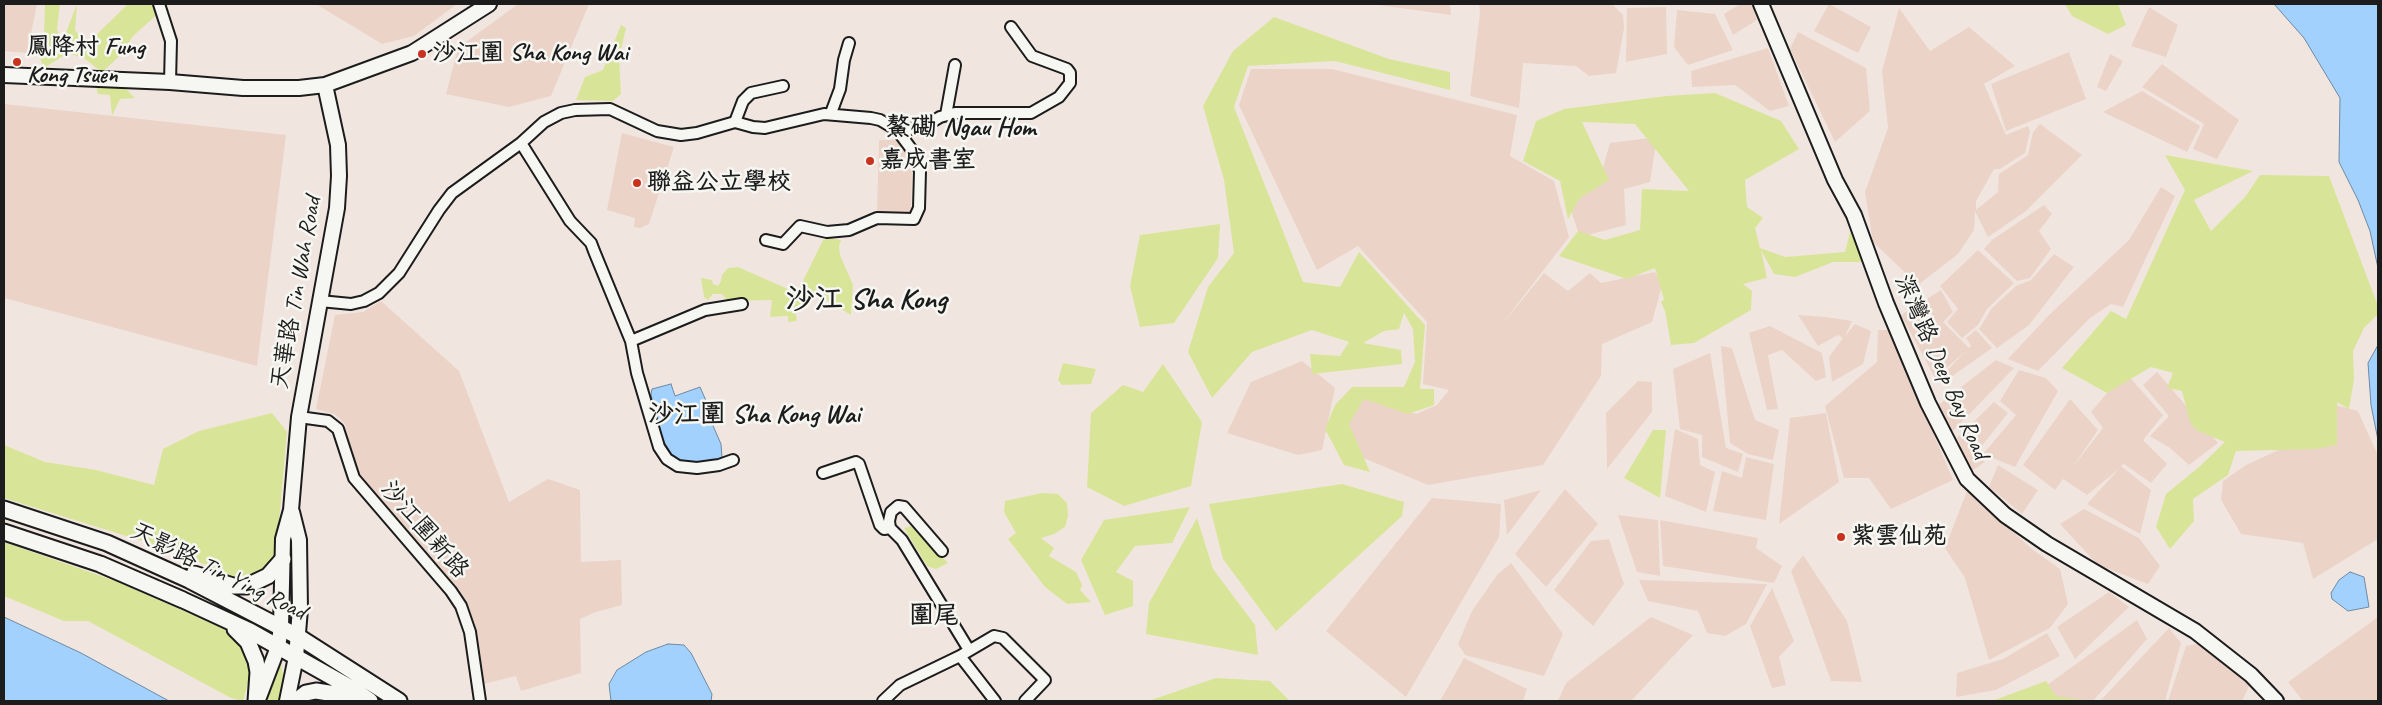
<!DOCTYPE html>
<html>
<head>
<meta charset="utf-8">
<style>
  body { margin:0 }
  #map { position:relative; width:2382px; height:705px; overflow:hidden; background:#f1e6df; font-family:Caveat,sans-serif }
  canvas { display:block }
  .frame { position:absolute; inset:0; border:5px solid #1c1c1c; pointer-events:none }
</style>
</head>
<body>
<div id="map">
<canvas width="2382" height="705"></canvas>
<div class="frame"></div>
</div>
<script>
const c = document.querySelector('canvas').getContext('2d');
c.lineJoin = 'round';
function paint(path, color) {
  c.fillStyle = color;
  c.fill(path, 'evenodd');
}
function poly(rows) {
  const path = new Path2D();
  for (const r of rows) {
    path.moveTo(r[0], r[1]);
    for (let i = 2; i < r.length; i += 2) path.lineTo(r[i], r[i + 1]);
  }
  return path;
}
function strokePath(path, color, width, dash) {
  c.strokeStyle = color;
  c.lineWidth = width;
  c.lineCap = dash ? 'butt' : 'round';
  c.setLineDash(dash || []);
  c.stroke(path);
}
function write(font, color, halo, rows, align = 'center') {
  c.font = font + ' Caveat,"LXGW WenKai TC",sans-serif';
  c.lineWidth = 5;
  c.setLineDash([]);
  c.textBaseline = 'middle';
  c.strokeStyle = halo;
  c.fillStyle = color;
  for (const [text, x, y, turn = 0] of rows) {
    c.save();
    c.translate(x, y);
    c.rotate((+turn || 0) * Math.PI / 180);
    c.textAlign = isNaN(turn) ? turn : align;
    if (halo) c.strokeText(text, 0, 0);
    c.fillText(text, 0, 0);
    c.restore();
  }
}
paint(poly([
  [4,4,37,4,27,53,4,51],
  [316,4,457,4,414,36,382,44],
  [518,4,589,4,551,96,509,107,446,94,458,48],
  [1371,4,1450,4,1451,15],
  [1479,4,1612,4,1623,15,1624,28,1616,73,1589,76,1576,66,1523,63,1519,108,1470,96,1480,13],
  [1740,4,1752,4,1757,20,1733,35,1724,14],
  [1829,4,1871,27,1858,53,1814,31],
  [1666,7,1667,54,1626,62,1627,8],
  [2149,7,2178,25,2166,57,2131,46],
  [1899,8,1930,51,1969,27,2015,66,1984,84,2006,135,2028,126,2030,131,2025,153,2000,169,1994,169,1976,201,1976,210,1998,192,1999,174,2028,155,2033,132,2040,124,2082,155,2026,211,1988,237,1975,211,1974,230,1958,254,1918,285,1873,242,1865,192,1888,128,1882,71],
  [1677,10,1715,14,1733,50,1688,65,1674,47],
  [1798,32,1866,68,1870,111,1835,142,1790,49],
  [1768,48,1789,106,1770,111,1735,85,1692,87,1691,71],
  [2069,52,2086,99,2006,131,1991,84],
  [2110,54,2123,61,2106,91,2097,87],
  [2162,64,2239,120,2217,159,2193,149,2204,124,2142,87],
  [1251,69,1332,69,1517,115,1510,156,1554,181,1569,237,1499,328,1544,273,1568,291,1590,273,1601,283,1655,272,1662,285,1652,322,1602,344,1601,376,1543,465,1428,485,1337,447,1356,395,1416,414,1437,405,1449,390,1423,384,1427,322,1358,246,1317,270,1239,105],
  [2142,91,2200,126,2187,152,2103,112],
  [4,104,286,135,257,366,4,298],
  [622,133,674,147,649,224,640,228,634,227,635,218,607,210],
  [1657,137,1650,182,1624,189,1626,225,1580,237,1568,202,1600,178,1610,143],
  [879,140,902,140,912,165,911,217,877,214],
  [2161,187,2175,196,2123,307,2111,304,2090,318,2038,371,2008,359,2048,316,2129,240],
  [2044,205,2052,214,2039,231,2051,249,2030,278,2017,281,1984,249,1992,240],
  [1978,250,2014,283,1987,309,1978,325,1962,338,1947,322,1958,309,1940,286],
  [2054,254,2074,267,2029,325,1997,348,1979,329,1992,308,2016,286,2031,280],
  [1941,290,1953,312,1943,322,1969,348,1971,346,1966,338,1976,330,1992,348,1941,384,1937,381,1966,351,1935,378,1901,315],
  [381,301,459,371,509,502,548,479,580,490,581,562,621,560,622,605,596,612,580,619,581,673,521,691,516,676,483,684,476,632,469,608,458,588,360,475,352,456,345,424,335,414,316,409,335,315,363,312],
  [1798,315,1826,317,1852,321,1845,336,1855,324,1871,331,1863,364,1832,382,1829,357,1843,338,1838,335,1818,346],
  [1770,326,1822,353,1826,377,1816,381,1782,350,1768,355,1778,409,1767,410,1749,333],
  [1878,330,1890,330,1953,480,1891,509,1869,478,1844,478,1825,406,1877,362],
  [1721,346,1732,348,1755,420,1779,430,1773,460,1748,454,1730,443],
  [1710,353,1726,448,1743,454,1738,472,1702,457,1702,435,1680,429,1673,369],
  [1996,360,2014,368,1951,433,1938,405],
  [1302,361,1335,388,1322,450,1298,455,1227,433,1251,382],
  [2019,370,2046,378,2058,391,2015,467,1983,454,2016,415,2000,401],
  [2125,372,2163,415,2143,440,2167,464,2151,483,2124,464,2121,466,2151,490,2140,534,2087,504,2119,469,2087,495,2063,479,2055,490,2023,465,2070,399,2098,430,2072,468,2103,428,2091,412],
  [2157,372,2218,443,2189,465,2170,448,2150,436,2169,416,2143,385],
  [1638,381,1652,382,1652,412,1607,469,1606,413],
  [1994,402,2008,413,1977,452,1985,462,1970,472,1957,438],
  [2324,402,2358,411,2376,451,2378,458,2378,539,2313,579,2303,543,2241,534,2221,500,2223,481,2246,465,2298,441],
  [1826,413,1839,482,1779,524,1790,418],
  [1675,429,1698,439,1700,465,1715,472,1706,512,1665,496],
  [1746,457,1774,464,1766,520,1713,511,1722,471,1742,478],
  [1998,465,2038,490,2022,514,1989,487],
  [1565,489,1598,524,1546,587,1515,554],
  [1541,490,1507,535,1504,500],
  [1967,491,2032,549,2060,569,2068,604,2050,628,1989,660,1965,578,1945,548],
  [1432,498,1501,504,1499,537,1406,697,1326,631],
  [2084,509,2139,538,2160,566,2148,584,2098,565,2060,524],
  [1618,515,1658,520,1660,576,1637,572],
  [1660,520,1758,538,1756,548,1782,566,1774,583,1663,566],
  [1609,539,1624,584,1593,626,1554,590,1591,541],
  [1803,555,1847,621,1862,682,1831,681,1791,571],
  [1511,563,1563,634,1544,676,1465,655,1458,644,1472,611,1497,575],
  [1639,580,1767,584,1746,624,1725,636,1707,633,1698,611,1648,601],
  [1772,588,1794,641,1779,657,1786,685,1772,688,1750,626],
  [2109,592,2129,607,2075,659,2057,627],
  [1651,617,1693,635,1631,701,1558,701,1566,683],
  [2378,617,2378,701,2303,701,2288,682],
  [2137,620,2147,639,2093,701,2063,701,2043,688],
  [2169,628,2181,643,2165,701,2100,701],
  [2047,633,2060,656,1996,690,1956,697,1957,673,2003,659],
  [2202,643,2250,684,2242,701,2168,701,2186,646],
  [1464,658,1527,689,1523,701,1440,701]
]), '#ebd3c8');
paint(poly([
  [45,4,60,4,57,29,62,43,77,4,75,30,82,38,92,39,128,4,151,4,159,13,133,36,121,55,102,72,85,59,68,53,44,68,37,51,44,35],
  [2065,4,2118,4,2126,25,2108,34,2072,16],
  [1274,17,1389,59,1450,72,1450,90,1335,61,1248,66,1234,107,1303,282,1340,287,1359,252,1425,325,1420,389,1434,389,1434,405,1408,414,1364,399,1349,424,1370,472,1344,465,1325,429,1335,405,1352,387,1404,387,1415,362,1413,329,1404,313,1399,329,1384,331,1363,343,1401,350,1402,364,1312,374,1310,354,1340,356,1349,342,1312,330,1252,352,1212,398,1188,352,1208,287,1234,253,1224,180,1203,106,1233,51],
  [621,25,626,28,619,58,621,94,613,101,576,100,585,77,603,70],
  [96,86,123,86,135,98,120,99,112,116,110,95,98,94],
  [1715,93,1781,121,1799,149,1745,180,1747,207,1763,218,1755,228,1760,248,1785,257,1845,252,1850,232,1866,262,1833,262,1795,277,1774,274,1761,250,1767,278,1743,284,1752,291,1751,310,1694,343,1671,345,1665,311,1661,302,1664,300,1655,268,1627,279,1559,256,1578,231,1605,240,1640,230,1642,189,1689,191,1635,124,1582,122,1609,180,1580,198,1568,219,1560,181,1523,161,1536,121,1564,109,1666,96],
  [2165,155,2253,171,2194,200,2211,231,2245,197,2260,175,2329,176,2378,306,2378,314,2364,328,2353,351,2354,379,2349,409,2337,402,2337,445,2315,449,2236,451,2228,475,2193,499,2194,521,2170,549,2156,527,2166,494,2199,467,2225,442,2196,430,2190,422,2182,391,2167,388,2173,373,2151,367,2107,393,2062,368,2111,311,2126,319,2185,190],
  [1220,224,1218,258,1174,323,1140,327,1130,286,1140,235],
  [829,238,841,240,839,246,840,255,853,285,851,315,813,292,804,303,795,307,797,321,788,322,788,316,770,317,772,300,728,301,722,294,713,294,708,300,704,297,701,278,712,280,713,284,718,286,721,281,722,275,728,268,738,267,797,293,823,240],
  [1063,363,1096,369,1091,384,1062,385,1058,380],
  [1163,364,1202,422,1191,486,1124,506,1087,487,1091,413,1123,385,1143,392],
  [272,413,287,432,278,532,273,557,263,569,250,577,232,576,168,549,4,498,4,445,45,462,96,470,154,485,163,449,199,431],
  [1653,430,1666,430,1660,498,1624,478],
  [1342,484,1404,502,1402,516,1276,631,1223,559,1209,504],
  [1042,493,1058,494,1067,503,1068,516,1065,527,1054,534,1041,538,1054,548,1049,556,1076,572,1082,585,1080,590,1091,602,1067,604,1045,587,1008,539,1016,533,1004,512,1005,501],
  [1190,507,1172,543,1135,546,1116,572,1133,581,1133,606,1105,615,1081,560,1104,520],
  [1197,518,1213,569,1255,625,1258,655,1146,634,1149,603],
  [912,526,948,563,936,569,927,566,904,528],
  [4,542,118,582,229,631,238,637,250,661,250,676,243,701,231,698,88,621,64,621,4,596],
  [281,663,284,682,280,701,267,701],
  [1216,678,1270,681,1290,701,1148,701],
  [2046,681,2056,696,2085,701,1992,701]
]), '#d8e598');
const water = poly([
  [2274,4,2378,4,2378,268,2370,231,2358,200,2339,162,2340,98,2304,38,2274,4],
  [2378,345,2378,440,2371,405,2368,363,2378,345],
  [671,384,675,396,700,387,707,403,707,412,721,444,722,458,710,463,685,464,673,457,659,433,651,394,652,389,671,384],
  [2350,572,2364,577,2369,607,2348,611,2332,599,2331,593,2339,580,2350,572],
  [4,617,81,653,169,701,4,701,4,617],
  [668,644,684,645,691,653,712,694,711,701,611,701,609,684,617,670,646,652,668,644]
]);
paint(water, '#a3d1fe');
strokePath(water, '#6d89a4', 1);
const street = poly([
  [159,4,171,41,170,82],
  [831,113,840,89,844,60,849,43],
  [946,115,955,65],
  [735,122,743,101,751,93,783,86],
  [897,130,922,128,940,117,955,113,1031,113,1059,97,1070,83,1070,73,1067,69,1032,56,1011,27],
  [521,143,570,221,591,243,594,251,631,341,637,373,659,447,667,459,678,466,697,468,719,465,733,460],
  [320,301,351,304,364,301,379,293,399,273,439,210,452,193,521,143,544,122,561,113,575,110,610,109,657,131,681,135,697,133,735,122,753,127,765,128,824,114,871,118,880,120,897,130,912,150,920,171,919,208,914,219,877,218,849,230,827,232,800,226,783,244,766,240],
  [631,341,705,310,742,304],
  [299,417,328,421,338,429,354,478,451,591,461,606,470,632,480,701],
  [823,473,856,462,859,464,880,525,884,529,890,528,902,540,969,650],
  [890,528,889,521,891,512,898,506,904,507,942,551],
  [960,656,995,701],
  [883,701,900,685,960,656,994,636,1003,638,1045,680,1025,701]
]);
const secondary = poly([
  [1761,4,1835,180,1854,215,1886,303,1928,403,1967,479,2005,515,2047,544,2195,631,2251,675,2276,701],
  [4,75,170,82,243,88,299,88,325,85,412,53,489,4],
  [259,697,278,647,281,627,283,539,291,510,299,417,337,208,339,176,338,145,325,85],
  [287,701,296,657,300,609,299,540,292,512]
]);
const primary = poly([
  [4,509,107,543,189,580,299,637,399,701],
  [4,532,100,564,183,600,250,631,353,689,370,701],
  [194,574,233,586,247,586,268,576,283,559],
  [235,629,248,642,256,661,258,672,256,701],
  [296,701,306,693,316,691,335,694,354,701]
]);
strokePath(street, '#1c1c1c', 14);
strokePath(secondary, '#1c1c1c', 18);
strokePath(primary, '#1c1c1c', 19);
strokePath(street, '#f6f6f2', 10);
strokePath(secondary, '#f6f6f2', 14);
strokePath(primary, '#f6f6f2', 15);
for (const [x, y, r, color] of [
  [422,54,5,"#c8321e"],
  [17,62,5,"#c8321e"],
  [870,161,5,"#c8321e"],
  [637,183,5,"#c8321e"],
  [1841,537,5,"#c8321e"]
]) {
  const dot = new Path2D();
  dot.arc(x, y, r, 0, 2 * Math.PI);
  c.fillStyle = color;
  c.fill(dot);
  strokePath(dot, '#f6f6f2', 2);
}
write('bold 24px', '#1c1c1c', '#f6f6f2', [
  ["鳳降村 Fung",27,48],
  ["Kong Tsuen",27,76],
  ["沙江圍 Sha Kong Wai",432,54],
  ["嘉成書室",880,161],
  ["聯益公立學校",647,183],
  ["紫雲仙苑",1851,537]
], 'left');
write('24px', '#1c1c1c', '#f6f6f2', [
  ["天華路 Tin Wah Road",297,293,-80],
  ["深灣路 Deep Bay Road",1941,367,66],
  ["沙江圍新路",424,530,49],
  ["天影路 Tin Ying Road",218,572,26]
]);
write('bold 25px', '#1c1c1c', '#f6f6f2', [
  ["圍尾",934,616]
]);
write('bold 26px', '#1c1c1c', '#f6f6f2', [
  ["鰲磡 Ngau Hom",960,128],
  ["沙江圍 Sha Kong Wai",754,415]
]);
write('bold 29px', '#1c1c1c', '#f6f6f2', [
  ["沙江 Sha Kong",866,300]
]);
</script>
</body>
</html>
